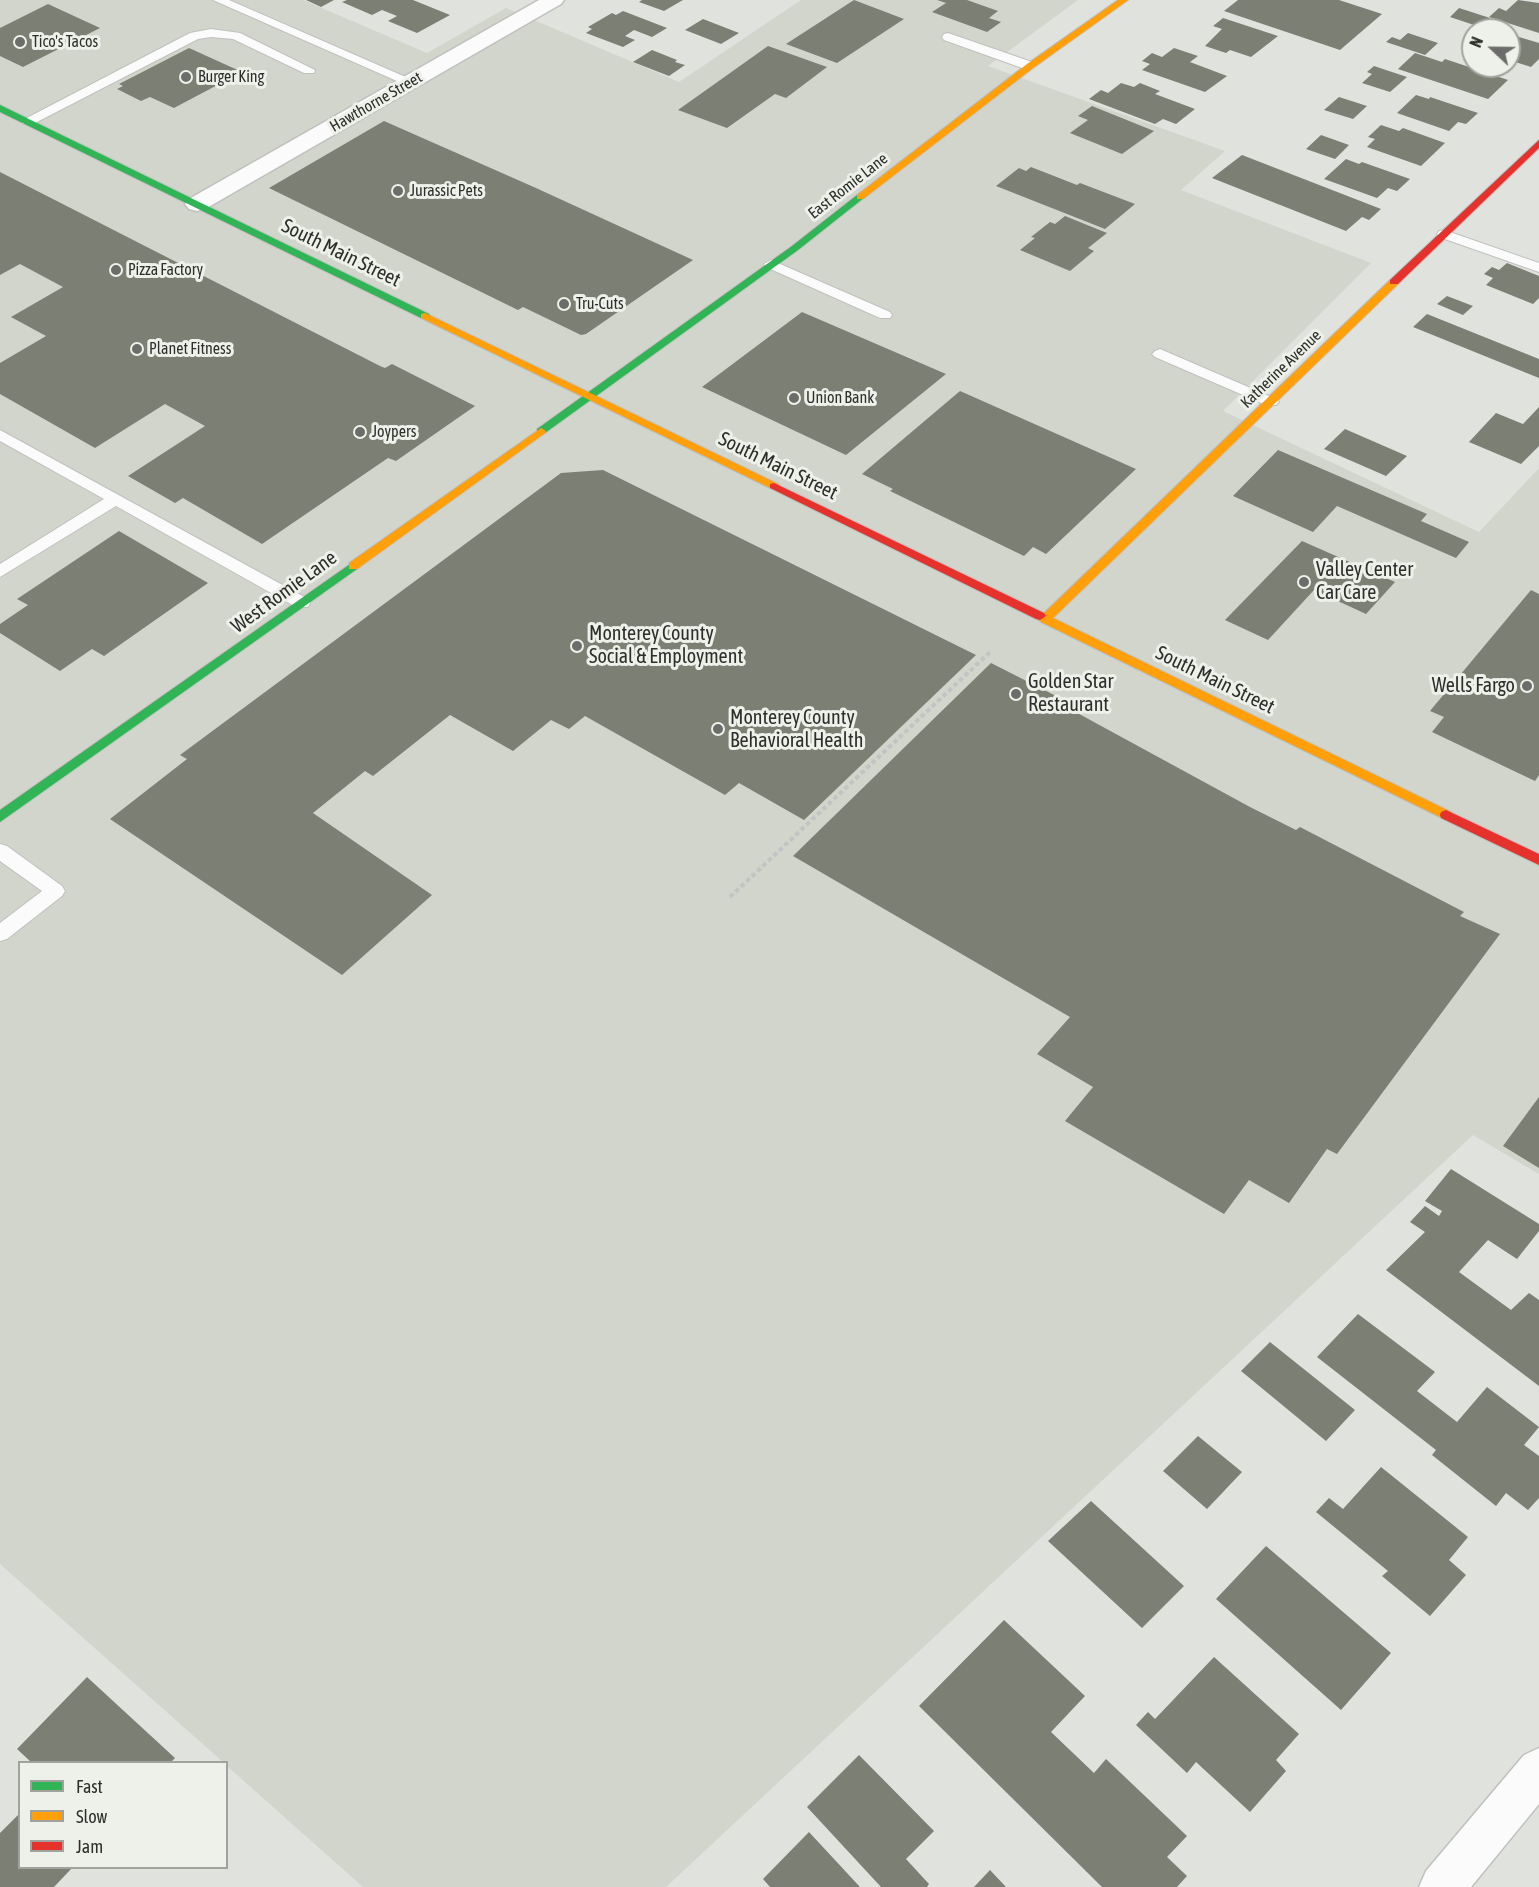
<!DOCTYPE html>
<html>
<head>
<meta charset="utf-8">
<style>
  body { margin:0 }
  #map { position:relative; width:1539px; height:1887px; overflow:hidden; background:#e0e2de; font-family:"Asap Condensed",sans-serif }
  canvas { display:block }
  .legend { position:absolute; left:18px; top:1761px; width:210px; height:108px; box-sizing:border-box; background:#eef0ea; border:2px solid #a1a29e; margin:0; padding:8px 10px; list-style:none; font-size:18px; color:#2e2e2c }
  .legend li { display:flex; align-items:center; gap:12px; height:30px }
  .legend b { width:30px; border:2px solid #a1a29e }
  .north { position:absolute; left:1461px; top:18px; width:60px; height:60px; box-sizing:border-box; background:#eef0ea; border:2px solid #a1a29e; border-radius:50%; rotate:292deg; font-size:16px; font-weight:700; line-height:24px; text-align:center; color:#2e2e2c }
  .north::after { content:''; display:block; margin:auto; width:21px; height:27px; background:#6c6d6a; clip-path:polygon(50% 0,100% 100%,50% 72%,0 100%) }
</style>
</head>
<body>
<div id="map">
<canvas width="1539" height="1887"></canvas>
<ul class="legend">
<li><b style="height:8px;background:#30b455"></b>Fast</li>
<li><b style="height:8px;background:#ff9f0a"></b>Slow</li>
<li><b style="height:8px;background:#e5322d"></b>Jam</li>
</ul>
<div class="north">N</div>
</div>
<script>
const c = document.querySelector('canvas').getContext('2d');
c.lineJoin = 'round';
function paint(path, color) {
  c.fillStyle = color;
  c.fill(path, 'evenodd');
}
function poly(rows) {
  const path = new Path2D();
  for (const r of rows) {
    path.moveTo(r[0], r[1]);
    for (let i = 2; i < r.length; i += 2) path.lineTo(r[i], r[i + 1]);
  }
  return path;
}
function strokePath(path, color, width, dash) {
  c.strokeStyle = color;
  c.lineWidth = width;
  c.lineCap = dash ? 'butt' : 'round';
  c.setLineDash(dash || []);
  c.stroke(path);
}
function write(font, color, halo, rows, align = 'center') {
  c.font = font + ' "Asap Condensed",sans-serif';
  c.lineWidth = 6;
  c.setLineDash([]);
  c.textBaseline = 'middle';
  c.strokeStyle = halo;
  c.fillStyle = color;
  for (const [text, x, y, turn = 0] of rows) {
    c.save();
    c.translate(x, y);
    c.rotate((+turn || 0) * Math.PI / 180);
    c.textAlign = isNaN(turn) ? turn : align;
    if (halo) c.strokeText(text, 0, 0);
    c.fillText(text, 0, 0);
    c.restore();
  }
}
paint(poly([
  [0,0,303,0,427,53,506,8,679,82,801,0,1078,0,988,66,1225,151,1181,190,1371,263,1223,411,1479,532,1539,468,1539,1174,1473,1135,666,1887,363,1887,227,1766,226,1762,223,1762,0,1564]
]), '#d2d5cc');
paint(poly([
  [306,0,334,0,321,7],
  [347,0,413,0,450,15,417,33,388,21,397,16,382,10,372,15,342,2],
  [642,0,683,0,664,11,639,2],
  [854,0,904,19,837,63,786,44],
  [937,0,967,0,998,11,989,18,1001,22,987,32,932,12,946,3],
  [1238,0,1339,0,1382,14,1340,50,1224,11],
  [1518,0,1539,3,1539,33,1489,17,1499,8,1506,11],
  [48,4,100,28,23,67,0,56,0,28],
  [1459,8,1490,18,1480,27,1450,17],
  [623,11,667,28,652,37,634,30,625,36,635,40,623,47,586,33,592,29,588,27,612,13,616,15],
  [1223,18,1278,36,1251,57,1230,50,1226,53,1205,46,1222,29,1213,26],
  [703,19,739,33,721,44,685,30],
  [1408,33,1438,43,1425,55,1386,42,1392,37,1400,40],
  [1509,34,1539,43,1539,59,1531,67,1509,60],
  [768,46,827,67,786,98,775,94,727,128,678,110],
  [189,48,242,72,174,108,150,97,141,101,117,89,123,86,119,84],
  [1174,48,1198,56,1190,62,1227,76,1205,92,1142,70,1150,64,1142,61,1152,53,1162,57],
  [652,50,677,60,675,62,685,65,669,76,633,62],
  [1415,53,1442,62,1445,59,1508,80,1488,99,1398,69],
  [1374,66,1407,77,1390,92,1362,83,1372,74,1367,72],
  [1121,83,1134,87,1140,83,1160,91,1155,94,1195,109,1176,124,1163,119,1155,124,1089,99,1101,90,1108,93],
  [1416,95,1429,99,1430,97,1478,113,1466,124,1458,122,1449,131,1397,113],
  [1339,97,1367,106,1353,119,1324,110],
  [1092,106,1154,131,1122,154,1070,133,1088,120,1078,116],
  [384,121,536,188,693,260,586,334,581,335,523,307,518,310,269,188],
  [1381,125,1399,131,1403,128,1445,143,1421,166,1367,147,1375,139,1368,137],
  [1321,135,1349,145,1335,159,1306,149],
  [1242,155,1381,209,1369,220,1362,217,1346,231,1212,178],
  [1346,159,1359,164,1362,162,1410,179,1397,191,1388,188,1377,198,1324,179],
  [1031,167,1077,185,1080,183,1135,204,1105,229,996,186,1019,168,1026,171],
  [0,172,380,366,385,368,392,364,475,406,396,461,388,458,262,544,183,498,175,503,128,476,205,426,165,404,95,448,0,394,0,363,46,336,11,317,63,287,20,264,0,275],
  [1065,216,1107,233,1088,248,1094,251,1070,271,1020,250,1035,238,1031,237,1050,222,1055,224],
  [1507,263,1539,276,1539,298,1533,304,1486,285,1493,278,1484,274,1492,267,1499,270],
  [1447,296,1473,306,1463,315,1437,304],
  [802,312,946,374,846,455,702,387],
  [1427,314,1539,359,1539,378,1413,327],
  [960,391,1136,469,1046,554,1033,547,1024,556,890,491,893,489,862,474],
  [1539,407,1539,446,1521,464,1469,442,1496,413,1523,424],
  [1345,429,1407,456,1386,476,1324,449],
  [1278,450,1427,514,1421,521,1469,542,1456,558,1337,506,1313,532,1233,496],
  [603,470,976,655,804,820,739,783,725,795,585,716,569,729,551,720,513,751,450,715,373,776,365,771,313,813,432,895,342,975,110,819,187,759,180,755,561,473],
  [119,531,208,583,104,656,92,649,60,671,0,633,0,624,28,605,17,599],
  [1302,541,1395,582,1366,614,1314,590,1268,640,1225,620],
  [1531,590,1539,594,1539,775,1535,781,1432,732,1444,717,1430,711],
  [991,663,1062,699,1059,703,1250,807,1296,830,1300,827,1464,912,1460,916,1500,934,1337,1154,1327,1149,1289,1203,1249,1180,1224,1214,1065,1121,1093,1087,1037,1054,1070,1017,793,856],
  [1539,1097,1539,1168,1503,1146],
  [1451,1169,1539,1224,1539,1231,1517,1259,1488,1240,1459,1272,1511,1310,1529,1293,1539,1300,1539,1386,1386,1270,1425,1232,1410,1222,1425,1206,1439,1216,1442,1211,1425,1201],
  [1358,1314,1435,1372,1417,1391,1457,1422,1487,1387,1539,1427,1524,1445,1539,1456,1539,1498,1528,1510,1506,1493,1496,1506,1432,1455,1436,1450,1317,1357],
  [1270,1342,1355,1410,1326,1441,1241,1371],
  [1198,1436,1242,1472,1207,1509,1163,1471],
  [1381,1467,1468,1537,1449,1560,1466,1575,1430,1616,1382,1576,1388,1571,1316,1512,1329,1498,1343,1509],
  [1091,1501,1184,1586,1142,1628,1048,1541],
  [1266,1546,1391,1653,1341,1710,1216,1599],
  [1004,1620,1085,1696,1051,1732,1094,1773,1106,1759,1187,1836,1167,1857,1187,1876,1177,1887,1102,1887,919,1706],
  [1214,1657,1299,1734,1276,1760,1286,1771,1250,1812,1196,1762,1187,1773,1136,1725,1148,1712,1155,1719],
  [87,1677,175,1758,171,1762,31,1762,17,1749],
  [859,1755,934,1831,906,1859,929,1884,927,1887,881,1887,807,1807],
  [20,1813,20,1868,72,1868,54,1887,0,1887,0,1833],
  [809,1832,860,1887,770,1887,763,1879],
  [990,1870,1006,1887,974,1887]
]), '#7c7f73');
const lane = poly([
  [213,0,229,0,417,82,411,86,406,85,213,0],
  [211,29,240,33,315,70,314,73,304,73,233,39,211,37,198,39,33,124,23,124,21,121,190,33,211,29],
  [948,33,1035,63,1036,66,1030,70,1025,69,944,40,942,37,944,34,948,33],
  [1444,230,1539,263,1539,272,1439,237,1437,234,1439,231,1444,230],
  [771,260,890,312,892,315,890,318,880,318,766,267,764,264,771,260],
  [1160,349,1276,399,1279,402,1276,405,1266,405,1155,357,1152,354,1155,351,1160,349],
  [0,430,308,599,310,603,308,607,296,607,116,506,0,577,0,564,104,499,0,441,0,430],
  [0,844,7,846,62,886,65,891,62,896,7,939,0,941,0,923,42,891,0,861,0,844]
]);
const street = poly([
  [539,0,564,0,561,4,205,209,197,211,189,209,185,204,189,199,539,0],
  [1539,1748,1539,1804,1471,1887,1419,1887,1426,1871,1524,1755,1539,1748]
]);
const fast = poly([
  [0,105,429,314,430,316,429,318,421,318,0,112,0,105],
  [857,195,865,197,798,250,545,433,537,433,537,429,792,246,857,195],
  [353,562,357,563,357,569,0,822,0,810,353,562]
]);
const slow = poly([
  [1118,0,1128,0,1033,68,863,199,857,199,857,195,1027,64,1118,0],
  [1394,279,1399,282,1398,284,1053,618,1451,812,1452,815,1451,818,1446,820,1041,622,1034,616,1036,613,1044,613,1390,280,1394,279],
  [425,313,778,484,780,486,778,488,770,488,421,318,421,314,425,313],
  [541,428,546,431,545,433,357,569,349,569,349,563,541,428]
]);
const jam = poly([
  [1539,140,1539,148,1398,284,1390,284,1390,280,1539,140],
  [774,483,1044,613,1046,616,1040,620,1036,619,770,488,770,484,774,483],
  [1446,810,1539,854,1539,865,1441,818,1440,815,1441,812,1446,810]
]);
strokePath(lane, '#c0c0be', 2);
strokePath(street, '#c0c0be', 3);
strokePath(fast, '#c0c0be', 2);
strokePath(slow, '#c0c0be', 2);
strokePath(jam, '#c0c0be', 2);
strokePath(poly([
  [730,897,990,652]
]), '#c3c3c3', 4, [4.5, 3]);
paint(lane, '#fafbfa');
paint(street, '#fafbfa');
paint(fast, '#30b455');
paint(slow, '#ff9f0a');
paint(jam, '#e5322d');
for (const [x, y, r, color] of [
  [20,42,6,"#6c6d6a"],
  [186,77,6,"#6c6d6a"],
  [398,191,6,"#6c6d6a"],
  [116,270,6,"#6c6d6a"],
  [564,304,6,"#6c6d6a"],
  [137,349,6,"#6c6d6a"],
  [794,398,6,"#6c6d6a"],
  [360,432,6,"#6c6d6a"],
  [1304,582,6,"#6c6d6a"],
  [577,646,6,"#6c6d6a"],
  [1527,686,6,"#6c6d6a"],
  [1016,694,6,"#6c6d6a"],
  [718,729,6,"#6c6d6a"]
]) {
  const dot = new Path2D();
  dot.arc(x, y, r, 0, 2 * Math.PI);
  c.fillStyle = color;
  c.fill(dot);
  strokePath(dot, '#eef0ea', 2);
}
write('16px', '#2e2e2c', '#eef0ea', [
  ["Tico's Tacos",32,42],
  ["Burger King",198,77],
  ["Jurassic Pets",410,191],
  ["Pizza Factory",128,270],
  ["Tru-Cuts",576,304],
  ["Planet Fitness",149,349],
  ["Union Bank",806,398],
  ["Joypers",372,432]
], 'left');
write('16px', '#2e2e2c', '#eef0ea', [
  ["Hawthorne Street",376,102,-30],
  ["East Romie Lane",848,186,-38],
  ["Katherine Avenue",1281,369,-44]
]);
write('20px', '#2e2e2c', '#eef0ea', [
  ["South Main Street",341,253,26],
  ["South Main Street",778,466,26],
  ["West Romie Lane",284,592,-36],
  ["South Main Street",1215,680,26]
]);
write('20px', '#2e2e2c', '#eef0ea', [
  ["Valley Center",1316,570],
  ["Car Care",1316,593],
  ["Monterey County",589,634],
  ["Social & Employment",589,657],
  ["Golden Star",1028,682],
  ["Restaurant",1028,705],
  ["Wells Fargo",1515,686,"right"],
  ["Monterey County",730,718],
  ["Behavioral Health",730,741]
], 'left');
</script>
</body>
</html>
